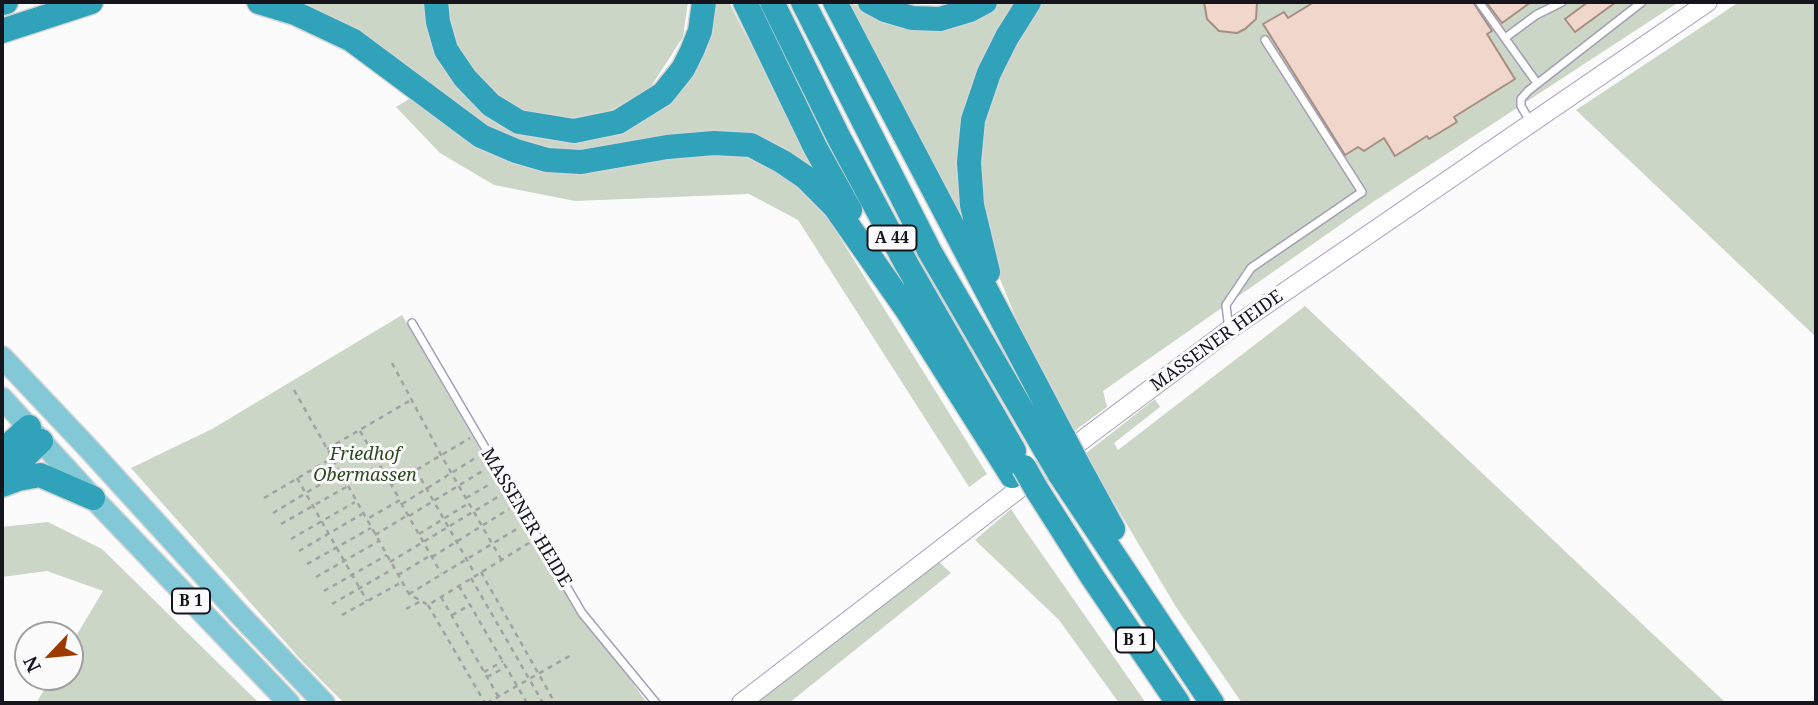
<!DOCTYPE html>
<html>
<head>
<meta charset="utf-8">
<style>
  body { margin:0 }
  #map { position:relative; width:1818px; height:705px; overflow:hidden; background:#fbfbfb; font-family:"Noto Serif",serif }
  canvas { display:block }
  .frame { position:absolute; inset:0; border:4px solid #16151d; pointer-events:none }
  .north { position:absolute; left:14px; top:621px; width:70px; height:70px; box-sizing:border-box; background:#fbfbfb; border:2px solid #9f9fa2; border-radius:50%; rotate:244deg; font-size:19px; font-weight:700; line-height:28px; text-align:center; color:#16151d }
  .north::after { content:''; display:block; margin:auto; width:24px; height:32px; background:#9d3a00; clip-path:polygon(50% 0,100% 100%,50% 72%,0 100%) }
</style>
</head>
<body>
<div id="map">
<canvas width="1818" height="705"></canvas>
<div class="frame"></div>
<div class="north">N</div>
</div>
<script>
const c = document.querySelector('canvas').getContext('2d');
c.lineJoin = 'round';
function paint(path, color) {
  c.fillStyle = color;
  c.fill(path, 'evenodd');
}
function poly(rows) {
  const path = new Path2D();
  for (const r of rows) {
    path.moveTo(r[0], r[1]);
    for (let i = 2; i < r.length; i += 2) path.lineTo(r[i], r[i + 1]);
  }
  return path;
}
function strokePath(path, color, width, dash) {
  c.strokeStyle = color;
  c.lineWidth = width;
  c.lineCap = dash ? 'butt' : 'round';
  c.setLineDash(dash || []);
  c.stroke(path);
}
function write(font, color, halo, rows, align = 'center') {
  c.font = font + ' "Noto Serif",serif';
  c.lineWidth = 6;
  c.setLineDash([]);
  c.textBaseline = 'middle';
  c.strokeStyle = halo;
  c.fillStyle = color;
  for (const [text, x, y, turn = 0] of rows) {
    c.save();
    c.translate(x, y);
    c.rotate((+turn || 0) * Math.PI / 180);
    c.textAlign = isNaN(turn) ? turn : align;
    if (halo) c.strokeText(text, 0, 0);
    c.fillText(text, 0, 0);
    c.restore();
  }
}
paint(poly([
  [280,2,425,2,425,16,436,55,457,89,494,119,532,136,659,108,711,2,729,2,820,181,769,145,573,154,528,147,493,134],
  [445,2,688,2,683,37,650,88,604,114,557,121,519,109,484,86,461,58,448,24],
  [847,2,885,15,992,2,1025,2,985,71,968,228,962,231],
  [1040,2,1679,2,1370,204,1103,391,1107,407,1073,432,1028,347,995,267,979,169,989,105,1021,32],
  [1739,2,1816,2,1816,337,1576,110],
  [409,99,492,155,555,171,632,166,703,153,747,158,788,176,824,212,987,474,969,487,798,220,749,194,575,201,494,185,440,153,396,107],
  [1305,306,1726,703,1242,703,1176,607,1085,454,1155,399,1160,407,1114,443,1118,450],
  [402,315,537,547,647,703,344,703,302,661,131,468,212,429],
  [1011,509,1023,527,1146,703,1119,703,1059,620,975,540],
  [48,522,102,549,259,703,36,703,52,677,70,677,70,646,103,591,47,571,2,577,2,527],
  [939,562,951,573,789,703,754,703]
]), '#cbd6c6');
const building = poly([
  [1204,2,1257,2,1256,19,1245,29,1237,33,1219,31,1207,19,1204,2],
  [1314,2,1473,2,1492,31,1487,34,1515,79,1454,117,1457,122,1429,139,1427,136,1395,156,1384,138,1364,151,1358,147,1345,155,1263,24,1284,12,1288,18,1314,2],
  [1486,2,1531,2,1502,23,1486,2],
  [1588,2,1616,2,1575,32,1565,19,1588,2]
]);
paint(building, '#f1d7cb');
strokePath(building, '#a68e82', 2);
const service = poly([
  [1479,2,1537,83],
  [1505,38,1536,15,1562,2],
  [1531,123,1521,106,1521,99,1528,91,1642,2],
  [412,323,582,613,656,703],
  [1229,330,1226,305,1251,268,1362,192,1265,40]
]);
const tertiary = poly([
  [741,703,1089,435,1229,330,1708,2]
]);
const primary = poly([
  [2,357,88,448,241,616,324,703],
  [2,398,93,498,289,703]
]);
const motorway = poly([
  [259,2,295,13,352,40,481,136,516,151,547,160,581,162,667,147,714,143,751,145,783,162,805,177,835,207,905,307],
  [436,2,438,22,446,50,465,78,491,105,519,122,574,131,618,122,663,94,683,69,692,51,700,31,704,2],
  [745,2,815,147,850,210],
  [772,2,839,138,907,265,1014,451],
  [803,2,930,252,1046,451],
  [835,2,1064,438],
  [870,2,885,10,912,18,940,19,970,10,985,2],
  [2,3,6,2],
  [2,31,91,2],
  [988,272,972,205,969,162,973,120,989,73,1007,37,1029,2],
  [897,294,1012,476],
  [2,451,29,427],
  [1076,461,1113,529],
  [1059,473,1212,703],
  [2,479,41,441],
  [2,485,18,479,40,475,93,498],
  [1037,490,1093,578,1178,703]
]);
strokePath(service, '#a39eb5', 10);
strokePath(tertiary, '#a39eb5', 20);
strokePath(primary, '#d5d5d6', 24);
strokePath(motorway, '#d5d5d6', 27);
strokePath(poly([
  [392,363,441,455,501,559],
  [294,390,409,594,428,605,529,543],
  [360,431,400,500,367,519],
  [327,449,411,400],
  [416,470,475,574],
  [297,478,367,601],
  [391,485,470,438],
  [264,498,332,458],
  [466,498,492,483],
  [401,503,441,573],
  [402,504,477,457],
  [273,513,339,473],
  [409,516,484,470],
  [281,524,348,486],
  [419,534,469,503],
  [375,535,408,515],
  [291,539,355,502],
  [299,551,362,514],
  [432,557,509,509],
  [390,562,501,495],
  [307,564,371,528],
  [481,572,555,703],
  [398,575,431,555],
  [316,577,379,541],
  [471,578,543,703],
  [459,586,527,703],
  [324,591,387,555],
  [409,594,520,527],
  [441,597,502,703],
  [332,604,393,569],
  [428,605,485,703],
  [406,609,421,601],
  [342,615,402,582],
  [452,615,470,605],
  [484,672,503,661],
  [487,677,506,667],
  [487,703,573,654]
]), '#a2a2a5', 2.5, [5, 5]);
strokePath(service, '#fff', 7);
strokePath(tertiary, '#fff', 18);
strokePath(primary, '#83c8d6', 21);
strokePath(motorway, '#30a3ba', 24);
const motorwayBridge = poly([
  [1064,438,1076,461],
  [1046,451,1059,473],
  [1024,467,1037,490]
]);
strokePath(motorwayBridge, '#d5d5d6', 27, []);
strokePath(motorwayBridge, '#30a3ba', 24);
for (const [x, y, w] of [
  [892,238,49],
  [191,601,38],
  [1135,640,38]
]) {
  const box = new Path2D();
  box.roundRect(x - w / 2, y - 12.5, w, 25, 5);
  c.fillStyle = '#fbfbfb';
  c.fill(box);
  strokePath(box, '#16151d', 2);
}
write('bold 16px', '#16151d', null, [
  ["A 44",892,238],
  ["B 1",191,601],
  ["B 1",1135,640]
]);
write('18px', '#16151d', '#fbfbfb', [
  ["MASSENER HEIDE",1217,341,-36],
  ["MASSENER HEIDE",526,518,59]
]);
write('italic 18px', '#2f4820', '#fbfbfb', [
  ["Friedhof",365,455],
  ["Obermassen",365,476]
]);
</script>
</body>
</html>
